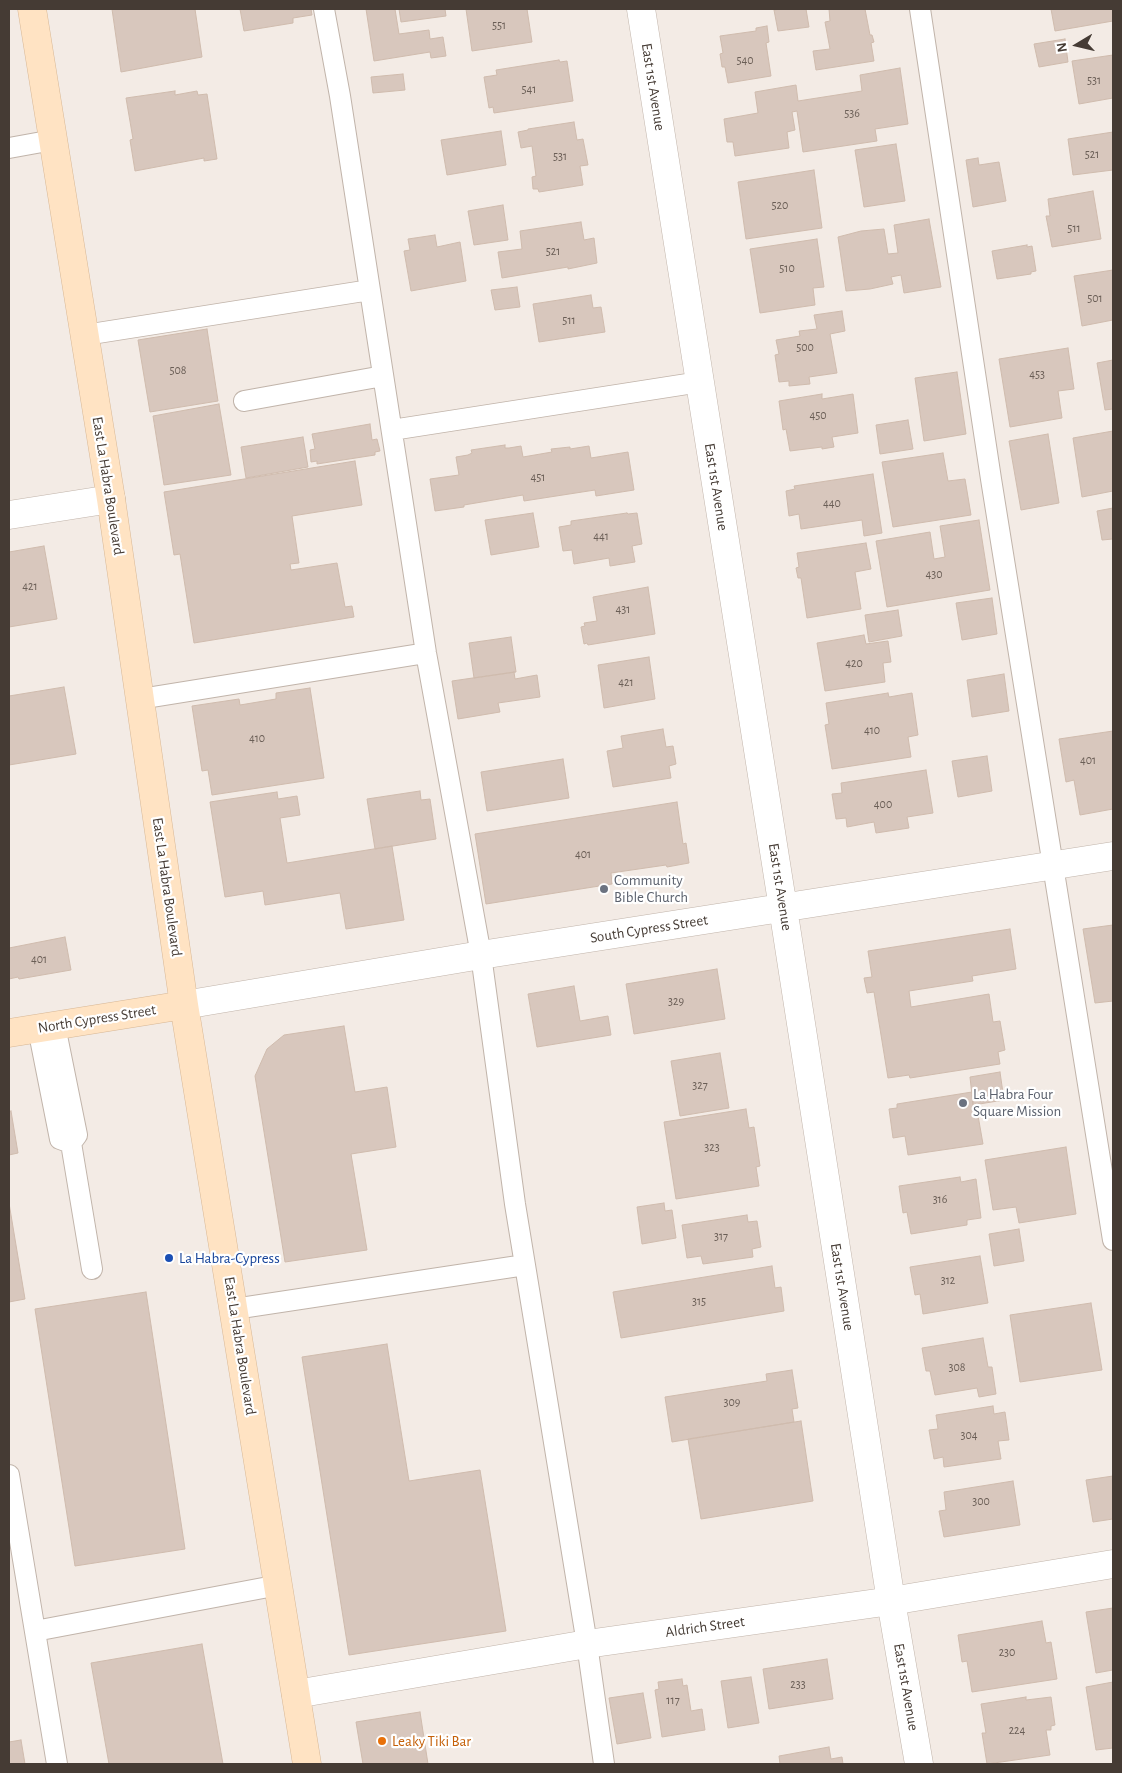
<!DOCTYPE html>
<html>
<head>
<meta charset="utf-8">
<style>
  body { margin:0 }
  #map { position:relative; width:1122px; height:1773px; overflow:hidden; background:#f3ebe5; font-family:"Alegreya Sans",sans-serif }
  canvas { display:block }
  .frame { position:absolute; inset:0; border:10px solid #453b34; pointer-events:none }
  .north { position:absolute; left:1052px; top:20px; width:50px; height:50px; -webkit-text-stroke:4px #fff; paint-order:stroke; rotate:261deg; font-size:14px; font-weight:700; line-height:20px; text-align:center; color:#453b34 }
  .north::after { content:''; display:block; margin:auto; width:18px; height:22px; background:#453b34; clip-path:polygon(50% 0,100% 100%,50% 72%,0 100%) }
</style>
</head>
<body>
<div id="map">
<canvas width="1122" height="1773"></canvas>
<div class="frame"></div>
<div class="north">N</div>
</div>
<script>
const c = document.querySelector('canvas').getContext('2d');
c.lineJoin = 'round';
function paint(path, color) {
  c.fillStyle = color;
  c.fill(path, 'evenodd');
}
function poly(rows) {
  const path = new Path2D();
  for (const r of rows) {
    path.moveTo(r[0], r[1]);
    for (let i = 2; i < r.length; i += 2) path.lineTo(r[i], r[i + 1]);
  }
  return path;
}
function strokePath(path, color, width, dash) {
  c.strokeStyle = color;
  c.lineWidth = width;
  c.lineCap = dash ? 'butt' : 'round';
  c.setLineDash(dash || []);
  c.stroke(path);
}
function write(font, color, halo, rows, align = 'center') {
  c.font = font + ' "Alegreya Sans",sans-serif';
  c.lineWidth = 4.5;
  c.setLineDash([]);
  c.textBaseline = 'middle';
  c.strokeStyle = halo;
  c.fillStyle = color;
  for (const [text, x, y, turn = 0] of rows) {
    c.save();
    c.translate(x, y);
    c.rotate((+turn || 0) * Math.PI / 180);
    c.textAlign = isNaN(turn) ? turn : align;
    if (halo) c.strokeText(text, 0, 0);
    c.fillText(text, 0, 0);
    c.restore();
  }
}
const building = poly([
  [112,9,195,9,202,57,121,72,112,9],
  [240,9,311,9,312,15,293,18,293,23,244,31,240,9],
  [366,9,395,9,399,34,429,30,430,39,443,37,446,56,431,58,430,52,374,61,366,9],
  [399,9,445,9,446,16,401,22,399,9],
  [466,9,527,9,532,42,472,51,466,9],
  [780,9,806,9,809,27,778,31,774,10,780,9],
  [829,9,865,9,870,35,872,35,874,42,871,43,874,61,816,70,813,51,830,49,825,22,830,21,829,9],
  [1051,9,1113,9,1113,21,1055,31,1051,9],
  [767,26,769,42,766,43,771,76,728,83,725,67,722,67,720,54,723,53,720,36,756,31,756,28,767,26],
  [1065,39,1068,62,1039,67,1034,44,1065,39],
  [1113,55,1113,98,1079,104,1072,61,1113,55],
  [559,60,560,62,567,61,573,101,494,113,493,107,489,108,484,77,497,75,496,70,559,60],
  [900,68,908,124,875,129,877,141,803,152,797,111,792,112,795,130,787,132,789,148,735,156,733,142,727,142,724,119,758,113,755,92,796,85,798,101,862,91,860,75,900,68],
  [403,74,405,90,373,93,371,77,403,74],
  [175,91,175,95,197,91,198,95,207,94,217,159,204,161,204,158,135,171,130,140,133,139,126,98,175,91],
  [574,122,577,140,583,139,588,165,580,166,583,185,539,192,538,189,533,189,532,177,536,176,532,146,521,148,518,132,528,130,528,129,574,122],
  [501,131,506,165,447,175,441,140,501,131],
  [1113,132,1113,170,1073,175,1068,139,1113,132],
  [896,144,905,201,864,207,855,150,896,144],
  [978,158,979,165,999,162,1006,201,973,207,966,160,978,158],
  [814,170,822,228,746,239,738,182,814,170],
  [1093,191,1101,239,1052,247,1046,216,1050,216,1048,199,1093,191],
  [503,205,508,240,474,245,468,211,503,205],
  [929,219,941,287,904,293,901,275,891,277,893,284,870,289,846,291,838,237,861,231,884,229,888,254,898,253,894,225,929,219],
  [581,222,584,240,594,238,597,263,568,269,568,267,502,278,498,252,522,249,520,231,581,222],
  [435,235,437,247,460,242,466,281,411,291,404,251,410,250,408,239,435,235],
  [817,239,824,287,813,288,815,305,760,313,750,249,817,239],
  [1027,245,1027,247,1032,246,1036,271,1031,272,1031,274,997,279,992,251,1027,245],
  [1113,270,1113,320,1082,326,1074,276,1113,270],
  [517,287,520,307,495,310,491,290,517,287],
  [591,295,593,308,601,307,605,332,539,342,533,304,591,295],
  [842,311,845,331,830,334,837,373,809,377,810,384,789,386,789,381,779,382,775,355,779,354,776,340,800,336,799,331,817,329,814,315,842,311],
  [207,329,218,401,150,412,138,340,207,329],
  [1068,348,1074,389,1058,391,1062,418,1010,427,999,359,1068,348],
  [1113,360,1113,409,1105,410,1097,363,1113,360],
  [957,372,966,434,924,441,915,378,957,372],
  [822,394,822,399,853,394,858,433,832,437,834,447,822,449,822,447,790,451,786,429,783,430,779,401,822,394],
  [219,404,231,475,164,485,153,416,219,404],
  [908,420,913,449,880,454,876,425,908,420],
  [370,424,372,440,377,439,380,451,375,452,375,455,317,464,317,461,311,462,310,450,315,449,312,434,370,424],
  [1113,431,1113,491,1082,497,1073,438,1113,431],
  [1048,434,1059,503,1021,510,1009,441,1048,434],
  [303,437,308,467,246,478,241,447,303,437],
  [505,445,505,448,509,448,521,446,523,457,552,452,551,449,570,447,570,449,589,446,591,458,628,452,634,490,596,496,595,490,524,501,523,495,464,505,464,507,435,511,430,479,459,475,456,457,468,455,472,453,471,450,505,445],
  [943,453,948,481,965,479,971,515,893,527,882,462,943,453],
  [355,461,362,505,292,516,299,563,290,564,291,570,337,563,345,607,352,606,354,617,194,643,180,554,174,555,164,492,355,461],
  [873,474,882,533,864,536,862,520,801,529,799,514,789,516,786,491,795,489,794,486,873,474],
  [1113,508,1113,539,1102,540,1097,511,1113,508],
  [533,513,539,547,491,555,485,520,533,513],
  [627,513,628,514,637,513,642,544,632,546,635,562,610,566,609,558,574,564,572,550,563,551,559,527,571,525,571,521,627,513],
  [979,520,990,590,887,607,876,541,930,532,934,559,945,557,940,526,979,520],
  [866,543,871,569,855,572,861,609,807,618,801,578,798,578,796,568,799,567,797,553,866,543],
  [44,546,57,619,9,627,9,552,44,546],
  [648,587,655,634,588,645,587,643,584,644,581,627,585,626,584,623,597,621,593,597,648,587],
  [992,598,997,634,962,640,956,603,992,598],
  [898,610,902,636,869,642,865,615,898,610],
  [864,635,866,644,888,641,891,662,883,663,885,682,825,691,817,643,864,635],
  [511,637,516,672,474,678,469,643,511,637],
  [649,657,655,699,604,708,598,665,649,657],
  [514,672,515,679,537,675,540,697,498,703,500,712,458,719,452,681,514,672],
  [1004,674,1009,711,972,717,967,680,1004,674],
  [64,687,76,754,9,765,9,696,64,687],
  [310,688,324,778,212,795,208,770,202,771,192,706,239,699,240,705,276,699,276,693,310,688],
  [888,693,889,697,912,693,918,735,908,737,911,757,832,769,825,725,829,724,826,703,888,693],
  [663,729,666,747,673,746,676,764,669,766,671,778,613,787,607,751,623,748,621,736,663,729],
  [1113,731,1113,809,1080,815,1074,780,1066,782,1059,739,1113,731],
  [987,756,992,791,958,797,952,761,987,756],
  [563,759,569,798,487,811,481,772,563,759],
  [926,770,933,813,907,817,909,828,876,833,874,822,847,827,846,818,836,819,832,794,842,793,841,783,926,770],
  [420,791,421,800,430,799,436,839,375,849,367,799,420,791],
  [277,792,278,799,297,796,300,815,280,818,287,863,392,846,404,920,346,929,340,893,265,905,263,891,225,897,210,802,277,792],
  [677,802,683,844,686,843,689,863,667,867,666,865,611,873,612,884,486,904,475,834,677,802],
  [1113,925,1113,1001,1095,1003,1083,929,1113,925],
  [1010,929,1016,969,972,976,973,981,909,991,911,1007,989,994,993,1022,1000,1021,1005,1050,998,1052,1000,1064,910,1078,909,1075,888,1078,874,992,867,993,864,978,872,977,868,951,1010,929],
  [65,937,71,970,19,979,18,977,9,979,9,948,65,937],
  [717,969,725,1019,634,1034,626,984,717,969],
  [574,986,580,1021,608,1016,611,1035,537,1047,528,994,574,986],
  [344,1026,355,1092,387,1087,396,1147,351,1154,367,1250,285,1262,255,1076,267,1049,284,1035,344,1026],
  [720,1053,729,1108,680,1116,671,1061,720,1053],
  [1000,1072,1004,1100,973,1105,970,1077,1000,1072],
  [972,1092,973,1105,976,1104,983,1144,908,1155,905,1136,893,1138,889,1109,897,1108,897,1104,972,1092],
  [746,1109,749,1128,754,1127,760,1166,756,1167,759,1186,676,1199,664,1122,746,1109],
  [11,1111,18,1153,9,1155,9,1112,11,1111],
  [1066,1147,1076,1214,1019,1223,1016,1207,993,1210,985,1160,1066,1147],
  [960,1177,961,1182,976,1179,981,1218,967,1220,967,1225,911,1234,907,1212,903,1213,899,1186,960,1177],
  [9,1203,25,1299,9,1302,9,1203],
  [664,1203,665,1211,672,1210,676,1238,642,1244,637,1207,664,1203],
  [747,1215,748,1222,757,1221,761,1247,752,1249,753,1257,703,1264,701,1256,687,1258,682,1225,747,1215],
  [1019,1229,1024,1261,994,1266,989,1234,1019,1229],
  [980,1256,988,1303,923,1314,920,1294,915,1295,910,1267,980,1256],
  [772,1266,775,1288,781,1287,784,1311,621,1338,613,1292,772,1266],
  [146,1292,185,1549,75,1566,35,1309,146,1292],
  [1091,1303,1102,1370,1020,1382,1010,1315,1091,1303],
  [983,1338,988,1367,992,1367,996,1394,979,1397,977,1388,935,1395,930,1371,926,1371,922,1348,983,1338],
  [387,1344,409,1481,480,1470,506,1631,349,1655,302,1357,387,1344],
  [792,1370,798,1408,792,1409,794,1422,672,1442,665,1397,767,1381,766,1374,792,1370],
  [993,1406,994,1414,1005,1412,1009,1440,998,1441,1001,1459,944,1467,943,1457,934,1459,929,1430,938,1429,936,1415,993,1406],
  [801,1421,813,1501,701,1519,688,1439,801,1421],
  [1113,1476,1113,1519,1093,1522,1086,1480,1113,1476],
  [1013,1481,1020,1525,944,1537,939,1511,946,1510,944,1492,1013,1481],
  [1113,1608,1113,1670,1096,1673,1086,1612,1113,1608],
  [1042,1621,1046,1643,1051,1642,1057,1679,972,1692,967,1661,962,1662,958,1635,1042,1621],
  [202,1644,223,1764,109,1764,91,1663,202,1644],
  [827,1659,833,1699,769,1709,763,1669,827,1659],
  [751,1677,759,1723,728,1728,721,1681,751,1677],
  [682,1679,683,1686,687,1685,691,1711,702,1709,705,1730,662,1737,655,1690,659,1689,658,1682,682,1679],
  [1113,1682,1113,1748,1096,1750,1086,1687,1113,1682],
  [643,1693,651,1738,617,1744,609,1698,643,1693],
  [1026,1697,1026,1700,1051,1697,1055,1725,1051,1726,1051,1730,1046,1730,1050,1755,987,1764,982,1733,986,1733,981,1704,1026,1697],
  [420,1712,428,1764,363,1764,356,1722,420,1712],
  [21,1740,25,1764,9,1764,9,1742,21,1740],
  [829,1747,831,1759,842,1757,843,1764,780,1764,779,1756,829,1747]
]);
paint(building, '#d8c7bd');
strokePath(building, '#cfbbad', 1);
const lane = poly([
  [324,9,340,96,426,653,481,955,515,1204,587,1644,604,1764],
  [920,9,991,479,1113,1240],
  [9,148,53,140],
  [85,335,370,290],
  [244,401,383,376],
  [392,430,700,382],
  [140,699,426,653],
  [55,1026,77,1135,71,1143,92,1269],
  [38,1028,60,1139,71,1143],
  [234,1309,525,1265],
  [9,1475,57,1764],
  [35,1631,279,1585]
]);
const street = poly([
  [641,9,783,908,891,1601,919,1764],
  [9,515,111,499],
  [184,1005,481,955,1113,856],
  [296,1694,587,1644,891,1601,1113,1564]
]);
const secondary = poly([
  [32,9,111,499,184,1005,307,1764],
  [9,1033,184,1005]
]);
strokePath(lane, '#c1b4aa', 22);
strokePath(street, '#c1b4aa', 29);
strokePath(secondary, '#d7b795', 29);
strokePath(lane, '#fff', 20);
strokePath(street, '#fff', 28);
strokePath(secondary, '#ffe3c3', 28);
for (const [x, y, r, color] of [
  [604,889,5,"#6b7280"],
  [963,1103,5,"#6b7280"],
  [169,1258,5,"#1a4fb4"],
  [382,1741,5,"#e8710a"]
]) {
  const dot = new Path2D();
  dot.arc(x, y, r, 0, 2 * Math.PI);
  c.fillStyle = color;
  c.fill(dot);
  strokePath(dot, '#fff', 2);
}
write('12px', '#6a5e56', null, [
  ["551",499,25],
  ["540",745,60],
  ["531",1094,80],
  ["541",529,89],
  ["536",852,113],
  ["521",1092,154],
  ["531",560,156],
  ["520",780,205],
  ["511",1074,228],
  ["521",553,251],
  ["510",787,268],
  ["501",1095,298],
  ["511",569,320],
  ["500",805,347],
  ["508",178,370],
  ["453",1037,374],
  ["450",818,415],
  ["451",538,477],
  ["440",832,503],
  ["441",601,536],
  ["430",934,574],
  ["421",30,586],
  ["431",623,609],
  ["420",854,663],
  ["421",626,682],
  ["410",872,730],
  ["410",257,738],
  ["401",1088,760],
  ["400",883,804],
  ["401",583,854],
  ["401",39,959],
  ["329",676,1001],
  ["327",700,1085],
  ["323",712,1147],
  ["316",940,1199],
  ["317",721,1236],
  ["312",948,1280],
  ["315",699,1301],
  ["308",957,1367],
  ["309",732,1402],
  ["304",969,1435],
  ["300",981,1501],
  ["230",1007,1652],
  ["233",798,1684],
  ["117",673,1700],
  ["224",1017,1730]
]);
write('15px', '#453b34', '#fff', [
  ["East 1st Avenue",653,87,81],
  ["East La Habra Boulevard",108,486,81],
  ["East 1st Avenue",716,487,81],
  ["East La Habra Boulevard",167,887,82],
  ["East 1st Avenue",780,887,81],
  ["South Cypress Street",649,929,-9],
  ["North Cypress Street",97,1019,-9],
  ["East 1st Avenue",842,1287,81],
  ["East La Habra Boulevard",240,1346,81],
  ["Aldrich Street",705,1627,-8],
  ["East 1st Avenue",906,1687,80]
]);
write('15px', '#5b616d', '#fff', [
  ["Community",614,880],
  ["Bible Church",614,897],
  ["La Habra Four",973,1094],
  ["Square Mission",973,1111]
], 'left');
write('15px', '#164399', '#fff', [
  ["La Habra-Cypress",179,1258]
], 'left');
write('15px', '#c56008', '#fff', [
  ["Leaky Tiki Bar",392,1741]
], 'left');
</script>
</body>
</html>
